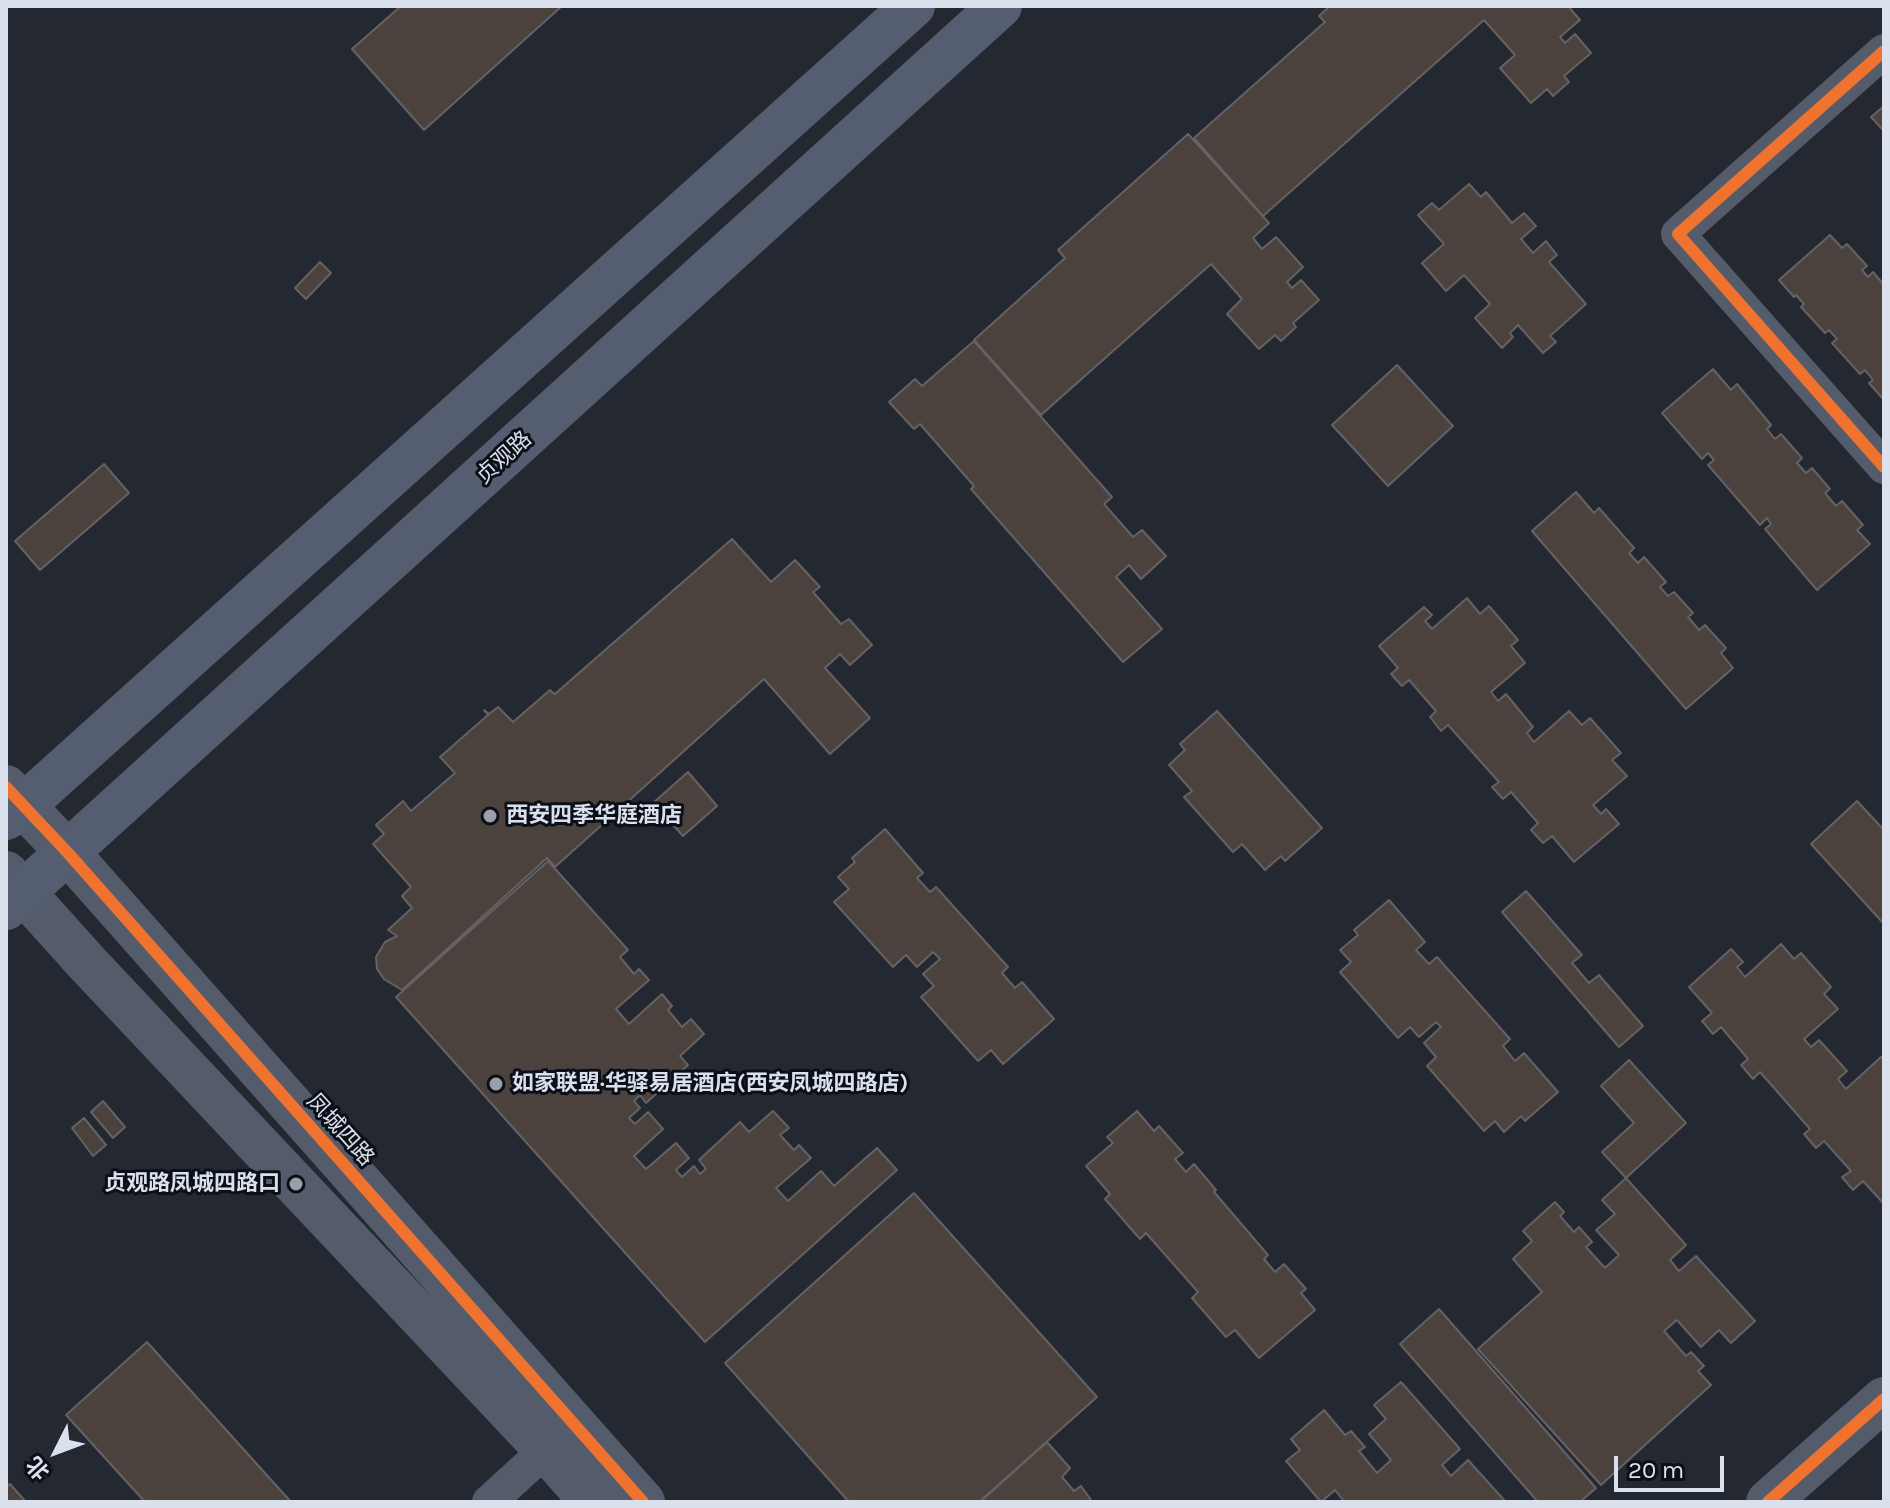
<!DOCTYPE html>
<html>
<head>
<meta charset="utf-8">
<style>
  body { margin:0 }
  #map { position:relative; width:1890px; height:1508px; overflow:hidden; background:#232831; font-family:Karla,"Noto Sans SC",sans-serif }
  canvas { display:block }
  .frame { position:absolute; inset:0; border:8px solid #dae0ec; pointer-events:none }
  .north { position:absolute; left:16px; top:1412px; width:80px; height:80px; -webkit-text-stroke:6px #0b0f17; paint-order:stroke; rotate:228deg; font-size:22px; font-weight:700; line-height:32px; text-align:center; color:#dae0ec }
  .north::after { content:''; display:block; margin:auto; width:28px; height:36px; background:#dae0ec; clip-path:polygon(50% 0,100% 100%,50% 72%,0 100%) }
  .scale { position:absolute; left:1614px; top:1456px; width:110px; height:36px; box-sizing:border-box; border:4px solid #dae0ec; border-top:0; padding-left:10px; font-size:24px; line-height:28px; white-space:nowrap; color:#dae0ec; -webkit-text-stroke:6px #0b0f17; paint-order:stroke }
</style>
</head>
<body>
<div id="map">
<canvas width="1890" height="1508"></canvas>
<div class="frame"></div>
<div class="north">北</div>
<div class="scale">20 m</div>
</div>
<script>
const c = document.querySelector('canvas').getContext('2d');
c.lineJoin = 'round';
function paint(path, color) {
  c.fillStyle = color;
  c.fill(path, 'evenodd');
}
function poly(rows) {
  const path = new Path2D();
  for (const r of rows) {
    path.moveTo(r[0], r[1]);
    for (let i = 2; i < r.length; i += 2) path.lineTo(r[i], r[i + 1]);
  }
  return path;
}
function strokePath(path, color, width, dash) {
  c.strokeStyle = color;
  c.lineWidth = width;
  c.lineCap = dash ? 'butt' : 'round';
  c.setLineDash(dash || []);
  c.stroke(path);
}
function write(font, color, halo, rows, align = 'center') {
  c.font = font + ' Karla,"Noto Sans SC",sans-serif';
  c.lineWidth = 6;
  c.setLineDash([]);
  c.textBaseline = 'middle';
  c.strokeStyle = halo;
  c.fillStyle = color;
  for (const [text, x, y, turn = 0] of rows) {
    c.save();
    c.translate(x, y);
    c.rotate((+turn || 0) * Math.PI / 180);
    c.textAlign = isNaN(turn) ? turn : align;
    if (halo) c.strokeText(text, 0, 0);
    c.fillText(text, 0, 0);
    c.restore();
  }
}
const building = poly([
  [401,6,562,6,424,130,352,49,401,6],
  [1330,6,1568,6,1580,20,1560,37,1565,43,1575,34,1591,53,1564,76,1569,82,1553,96,1547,89,1531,103,1500,68,1515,55,1484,20,1263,216,1194,138,1325,22,1319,16,1330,6],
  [1884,106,1884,131,1871,117,1884,106],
  [1188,134,1269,223,1253,238,1262,249,1276,237,1303,267,1287,282,1292,288,1301,280,1319,300,1293,323,1296,327,1281,341,1275,335,1259,349,1227,314,1242,299,1211,264,1041,415,974,340,1065,258,1058,250,1188,134],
  [1469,184,1481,197,1486,192,1512,223,1524,213,1536,226,1521,239,1533,253,1546,241,1557,255,1549,262,1586,304,1550,336,1556,342,1543,353,1518,325,1510,333,1513,337,1502,348,1475,318,1490,304,1464,275,1446,291,1422,263,1444,244,1418,215,1432,203,1439,210,1469,184],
  [1830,235,1842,248,1847,244,1867,266,1862,270,1868,277,1873,272,1884,285,1884,400,1869,383,1873,380,1865,370,1860,374,1832,343,1837,339,1829,330,1825,333,1801,307,1804,304,1796,295,1794,297,1779,280,1830,235],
  [320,262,331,273,306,299,295,288,320,262],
  [974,341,1112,497,1104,504,1133,537,1142,530,1166,556,1141,579,1129,565,1116,577,1162,629,1123,662,971,489,974,486,920,424,914,429,889,402,915,379,922,386,974,341],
  [1397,365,1453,426,1388,486,1332,425,1397,365],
  [1713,369,1731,390,1737,384,1771,425,1767,429,1775,439,1781,434,1802,458,1797,463,1806,473,1812,468,1830,489,1825,493,1836,506,1842,501,1863,525,1857,530,1870,544,1817,590,1765,529,1771,524,1767,518,1760,525,1708,465,1714,460,1708,453,1702,459,1662,413,1713,369],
  [104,464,129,493,40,570,15,541,104,464],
  [1576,492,1594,513,1599,508,1634,548,1629,553,1638,563,1644,557,1666,582,1660,587,1668,596,1674,592,1693,613,1688,617,1699,630,1705,625,1726,648,1721,653,1733,668,1686,709,1532,531,1576,492],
  [732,539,771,582,795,560,820,587,813,592,841,624,849,619,872,645,850,665,840,654,825,668,870,718,830,754,764,679,555,867,547,858,402,990,384,979,377,969,376,957,385,942,397,936,388,930,412,908,402,896,411,887,373,844,384,834,376,825,403,801,411,811,455,773,440,757,488,715,484,710,489,714,498,707,513,722,550,690,554,694,556,693,732,539],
  [1467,598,1480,614,1489,606,1518,640,1511,646,1525,663,1491,692,1498,701,1506,694,1533,727,1527,733,1534,742,1569,711,1582,725,1590,718,1621,753,1612,760,1627,776,1593,805,1601,814,1606,809,1619,824,1574,862,1552,836,1543,843,1531,830,1538,823,1511,792,1503,799,1492,787,1499,782,1448,725,1441,731,1430,717,1436,711,1409,680,1402,686,1391,674,1398,668,1379,646,1424,607,1432,615,1425,621,1432,629,1467,598],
  [1217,711,1322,828,1285,861,1281,856,1265,870,1242,844,1233,852,1184,797,1192,791,1169,765,1185,750,1180,744,1217,711],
  [688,772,717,806,683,836,653,803,688,772],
  [1857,801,1884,830,1884,924,1811,844,1857,801],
  [885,829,923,873,917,878,930,892,936,887,1008,967,1002,973,1015,988,1022,982,1054,1019,1003,1064,991,1050,978,1061,921,997,934,986,923,974,940,959,933,952,917,967,906,955,893,967,834,902,849,889,838,877,855,862,852,858,885,829],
  [548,861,628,950,620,957,634,974,639,969,649,980,616,1009,629,1024,662,994,672,1006,668,1010,682,1027,691,1019,704,1034,680,1056,688,1065,646,1103,640,1095,634,1101,640,1108,629,1118,635,1124,648,1112,663,1129,634,1156,646,1169,676,1143,689,1158,676,1170,682,1177,694,1166,700,1174,706,1169,699,1160,740,1122,749,1132,773,1111,789,1128,780,1135,794,1150,799,1145,811,1158,776,1188,788,1201,821,1171,834,1186,877,1148,897,1170,705,1342,396,997,548,861],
  [1526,891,1582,955,1572,963,1589,983,1599,975,1643,1026,1619,1047,1502,912,1526,891],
  [1389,900,1425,942,1416,950,1429,964,1437,957,1510,1039,1503,1046,1515,1061,1524,1053,1558,1092,1525,1121,1521,1116,1504,1132,1495,1121,1484,1131,1427,1066,1436,1057,1424,1043,1441,1027,1436,1022,1419,1037,1410,1027,1398,1038,1340,972,1351,962,1340,950,1358,935,1354,930,1389,900],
  [1781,944,1794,959,1801,953,1831,987,1824,994,1838,1009,1804,1039,1811,1047,1819,1040,1847,1071,1838,1079,1846,1089,1881,1057,1884,1060,1884,1204,1863,1181,1853,1190,1842,1177,1851,1171,1824,1141,1816,1148,1804,1134,1810,1129,1760,1072,1753,1079,1741,1065,1748,1059,1721,1027,1713,1034,1702,1021,1712,1013,1689,987,1731,949,1743,962,1737,967,1745,977,1781,944],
  [1629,1060,1686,1123,1626,1178,1602,1152,1634,1123,1601,1086,1629,1060],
  [103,1101,125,1127,113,1138,91,1112,103,1101],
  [1137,1111,1154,1131,1159,1126,1183,1153,1175,1159,1186,1172,1194,1164,1216,1190,1214,1192,1268,1255,1264,1259,1275,1272,1284,1264,1306,1289,1301,1293,1315,1310,1259,1358,1235,1330,1226,1337,1192,1298,1198,1292,1146,1233,1140,1239,1105,1199,1110,1194,1086,1166,1113,1143,1107,1137,1137,1111],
  [84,1118,106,1145,93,1156,72,1128,84,1118],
  [1626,1178,1686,1245,1670,1260,1679,1271,1696,1256,1755,1321,1731,1343,1719,1330,1701,1347,1677,1320,1664,1331,1686,1356,1691,1352,1704,1366,1698,1371,1711,1385,1601,1485,1478,1349,1542,1292,1513,1259,1532,1241,1523,1231,1555,1202,1564,1212,1560,1216,1574,1232,1579,1227,1592,1242,1586,1247,1605,1268,1619,1255,1596,1230,1615,1214,1602,1200,1626,1178],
  [914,1193,1097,1397,979,1502,849,1502,725,1363,914,1193],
  [1439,1309,1596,1488,1580,1502,1538,1502,1400,1344,1439,1309],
  [147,1342,291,1502,145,1502,66,1415,147,1342],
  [1401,1382,1460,1449,1442,1465,1451,1476,1468,1460,1506,1502,1341,1502,1343,1500,1335,1490,1321,1502,1286,1461,1300,1450,1291,1439,1324,1410,1345,1435,1351,1431,1365,1447,1359,1451,1377,1473,1391,1460,1369,1434,1386,1419,1374,1405,1401,1382],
  [1047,1442,1070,1468,1062,1477,1074,1491,1081,1486,1091,1500,1089,1502,980,1502,1047,1442],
  [10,1484,26,1502,6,1502,6,1487,10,1484]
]);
paint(building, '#4b423e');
strokePath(building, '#646264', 2);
strokePath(poly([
  [1884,51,1678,234,1884,467],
  [489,1502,546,1450]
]), '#545c6c', 34);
strokePath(poly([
  [6,787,68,853,643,1502],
  [6,873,87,963,546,1450,592,1502],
  [1768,1502,1884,1399]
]), '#545c6c', 44);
strokePath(poly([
  [6,818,23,806,913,6],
  [6,908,1000,6]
]), '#555e70', 44);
strokePath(poly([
  [1884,51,1678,234,1884,467],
  [6,787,68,853,643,1502],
  [1768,1502,1884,1399]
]), '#ef722f', 12);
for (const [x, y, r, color] of [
  [490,816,8,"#9aa0ab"],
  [496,1084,8,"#9aa0ab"],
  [296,1184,8,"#9aa0ab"]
]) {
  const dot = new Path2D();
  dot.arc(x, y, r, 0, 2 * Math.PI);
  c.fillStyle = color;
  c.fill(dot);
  strokePath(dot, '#0b0f17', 3);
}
write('22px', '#dae0ec', '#0b0f17', [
  ["贞观路",504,458,-42],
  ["凤城四路",340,1130,48]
]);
write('bold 22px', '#dae0ec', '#0b0f17', [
  ["西安四季华庭酒店",506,816],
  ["如家联盟·华驿易居酒店(西安凤城四路店)",512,1084],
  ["贞观路凤城四路口",280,1184,"right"]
], 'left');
</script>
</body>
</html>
